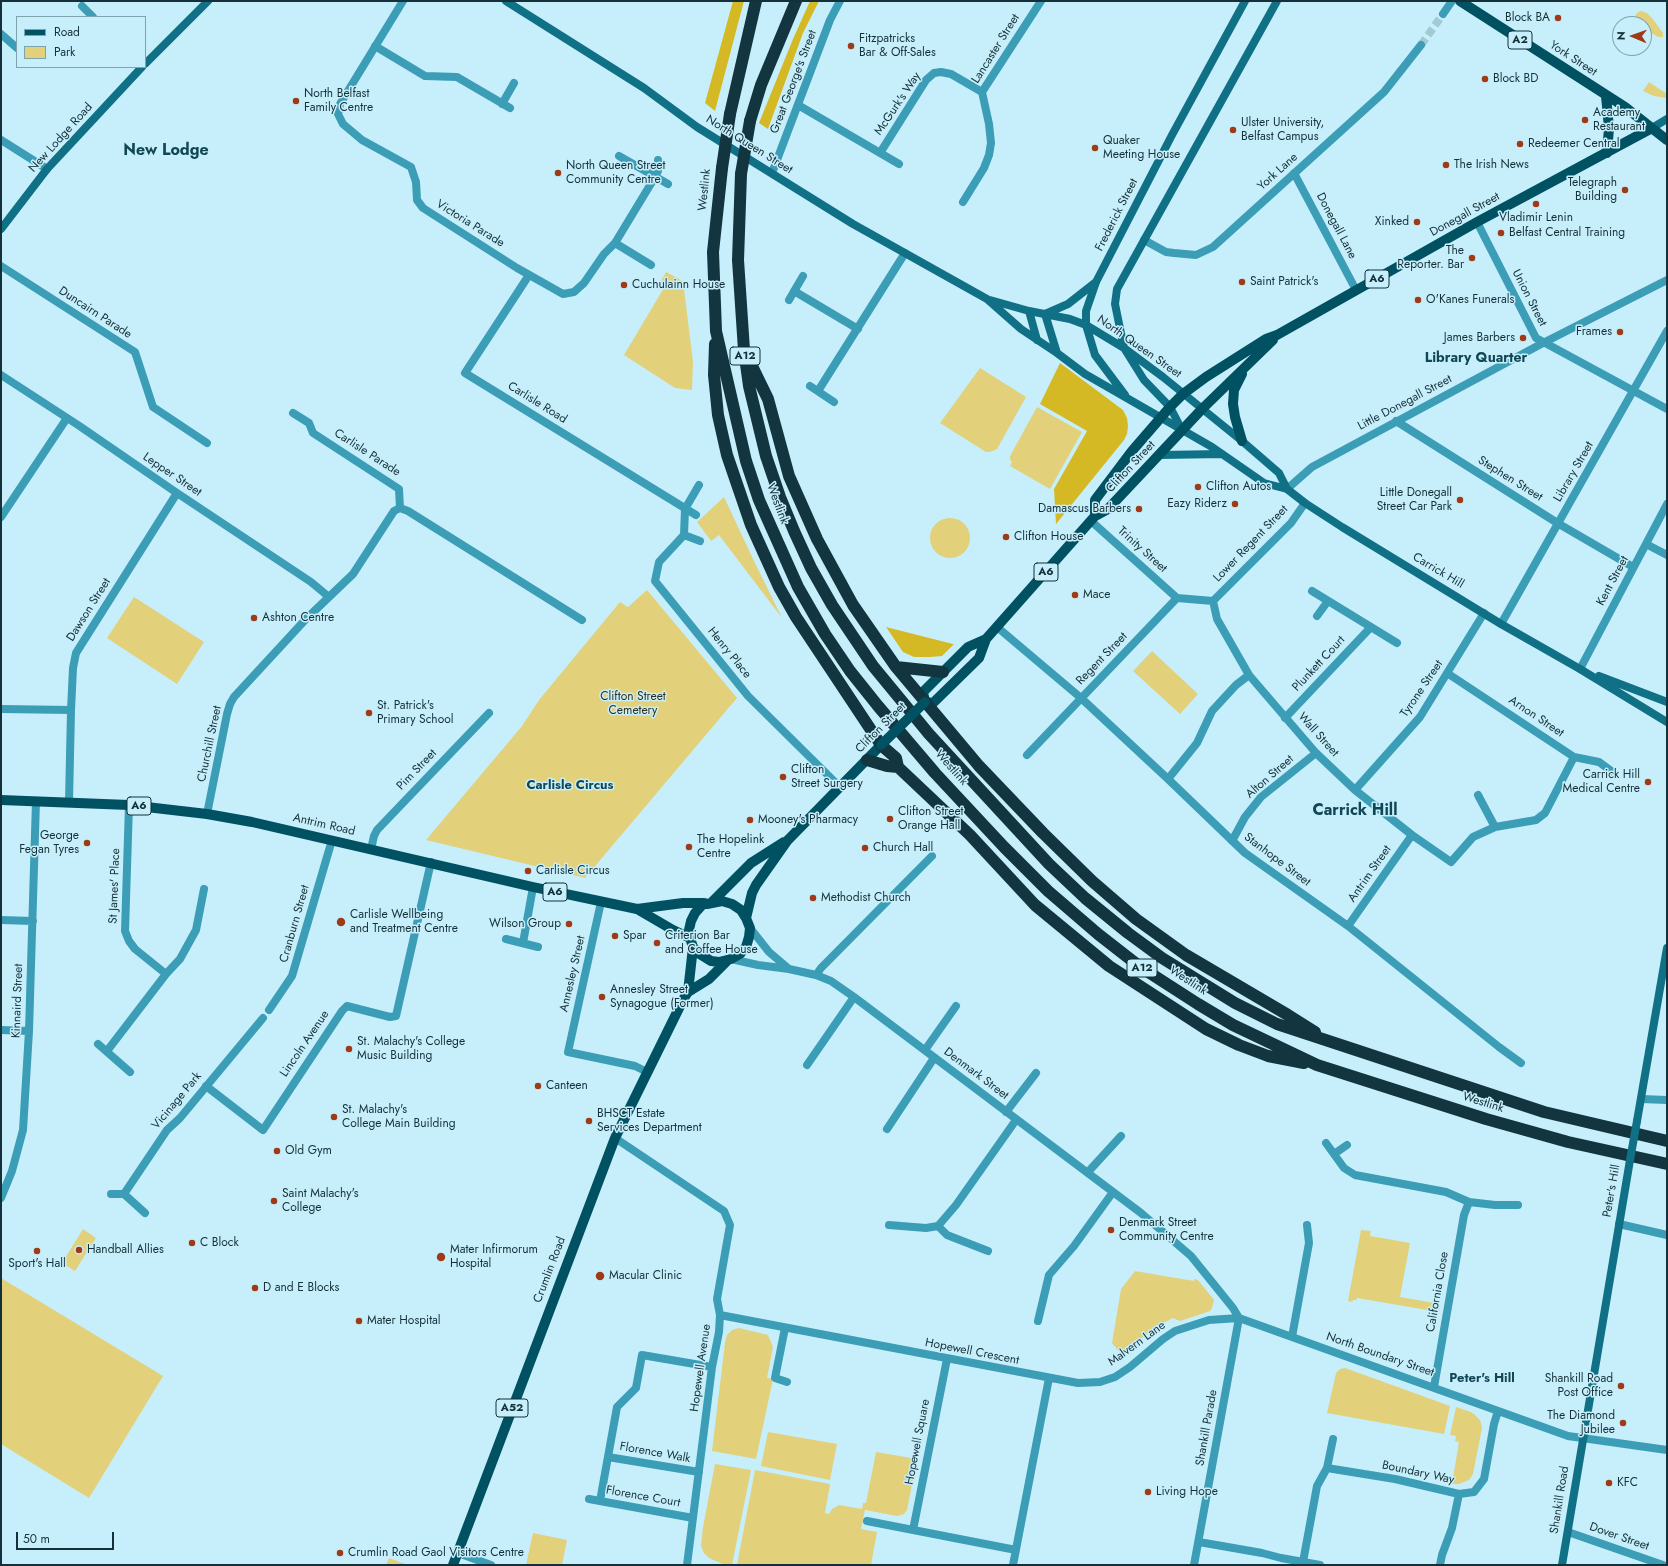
<!DOCTYPE html>
<html>
<head>
<meta charset="utf-8">
<style>
  body { margin:0 }
  #map { position:relative; width:1668px; height:1566px; overflow:hidden; background:#c7effb; font-family:Jost,sans-serif }
  canvas { display:block }
  .frame { position:absolute; inset:0; border:2px solid #143038; pointer-events:none }
  .legend { position:absolute; left:16px; top:16px; width:130px; height:52px; box-sizing:border-box; background:#c7effb; border:1px solid #7fa3ad; margin:0; padding:5px 7px; list-style:none; font-size:12px; color:#143038 }
  .legend li { display:flex; align-items:center; gap:8px; height:20px }
  .legend b { width:20px; border:1px solid #7fa3ad }
  .north { position:absolute; left:1612px; top:16px; width:40px; height:40px; box-sizing:border-box; background:#c7effb; border:1px solid #7fa3ad; border-radius:50%; rotate:272deg; font-size:11px; font-weight:700; line-height:16px; text-align:center; color:#143038 }
  .north::after { content:''; display:block; margin:auto; width:14px; height:18px; background:#a03916; clip-path:polygon(50% 0,100% 100%,50% 72%,0 100%) }
  .scale { position:absolute; left:16px; top:1532px; width:98px; height:18px; box-sizing:border-box; border:2px solid #143038; border-top:0; padding-left:5px; font-size:12px; line-height:14px; white-space:nowrap; color:#143038; -webkit-text-stroke:3px #c7effb; paint-order:stroke }
</style>
</head>
<body>
<div id="map">
<canvas width="1668" height="1566"></canvas>
<div class="frame"></div>
<ul class="legend">
<li><b style="height:5px;background:#005162"></b>Road</li>
<li><b style="height:11px;background:#e2d07a"></b>Park</li>
</ul>
<div class="north">N</div>
<div class="scale">50 m</div>
</div>
<script>
const c = document.querySelector('canvas').getContext('2d');
c.lineJoin = 'round';
function paint(path, color) {
  c.fillStyle = color;
  c.fill(path, 'evenodd');
}
function poly(rows) {
  const path = new Path2D();
  for (const r of rows) {
    if (r.length === 3) {
      path.moveTo(r[0] + r[2], r[1]);
      path.arc(r[0], r[1], r[2], 0, 2 * Math.PI);
      continue;
    }
    path.moveTo(r[0], r[1]);
    for (let i = 2; i < r.length; i += 2) path.lineTo(r[i], r[i + 1]);
  }
  return path;
}
function strokePath(path, color, width, dash) {
  c.strokeStyle = color;
  c.lineWidth = width;
  c.lineCap = dash ? 'butt' : 'round';
  c.setLineDash(dash || []);
  c.stroke(path);
}
function write(font, color, halo, rows, align = 'center') {
  c.font = font + ' Jost,sans-serif';
  c.lineWidth = 3;
  c.setLineDash([]);
  c.textBaseline = 'middle';
  c.strokeStyle = halo;
  c.fillStyle = color;
  for (const [text, x, y, turn = 0] of rows) {
    c.save();
    c.translate(x, y);
    c.rotate((+turn || 0) * Math.PI / 180);
    c.textAlign = isNaN(turn) ? turn : align;
    if (halo) c.strokeText(text, 0, 0);
    c.fillText(text, 0, 0);
    c.restore();
  }
}
paint(poly([
  [1641,11,1647,13,1652,18,1663,33,1663,37,1658,37,1644,28,1644,24,1638,24,1636,22,1635,16,1638,12,1639,12],
  [1649,82,1667,94,1667,98,1654,96,1643,91],
  [666,272,683,281,693,362,692,390,675,388,624,355,665,286,661,281],
  [980,368,1026,397,997,449,990,452,986,452,940,423],
  [1037,407,1082,432,1050,489,1010,466,1012,462,1010,460,1010,456],
  [724,497,754,561,782,618,719,535,711,541,697,522],
  [950,538,20],
  [647,590,737,698,585,878,426,840,522,726,539,700,620,602,628,607],
  [134,597,204,642,177,684,107,638],
  [1152,651,1198,694,1180,714,1133,671],
  [83,1229,96,1238,75,1271,62,1263],
  [1361,1230,1371,1231,1370,1236,1410,1243,1400,1297,1440,1304,1439,1312,1357,1298,1356,1300,1353,1300,1352,1302,1348,1301],
  [1135,1271,1194,1281,1194,1279,1198,1280,1214,1300,1212,1308,1210,1311,1180,1321,1173,1318,1158,1326,1144,1336,1122,1355,1112,1343,1121,1289],
  [1,1278,163,1376,89,1498,1,1444],
  [739,1328,768,1335,773,1347,767,1378,773,1379,756,1459,712,1451,725,1343,727,1335,732,1330],
  [1345,1368,1450,1406,1444,1434,1327,1413,1336,1373,1340,1369],
  [1456,1407,1471,1412,1475,1415,1480,1420,1482,1428,1473,1474,1469,1480,1459,1484,1452,1484,1459,1442,1455,1441,1456,1436,1450,1435],
  [768,1432,837,1444,830,1480,761,1466],
  [876,1452,917,1459,907,1510,904,1514,897,1516,865,1510,861,1529,877,1532,871,1565,737,1565,755,1470,830,1484,825,1513,829,1514,832,1509,839,1505,862,1509,863,1503,866,1503],
  [715,1464,751,1470,732,1565,725,1565,709,1558,704,1553,701,1546,703,1527],
  [533,1533,567,1540,562,1565,526,1565],
  [389,1558,408,1565,386,1565]
]), '#e2d07a');
paint(poly([
  [733,1,744,1,715,111,705,103],
  [810,1,819,1,803,33,768,129,759,123,793,39],
  [1060,363,1123,410,1127,418,1128,426,1127,434,1124,440,1056,524,1054,489,1087,431,1040,404],
  [886,627,953,644,954,644,942,656,930,657,914,657,903,652]
]), '#d4b925');
strokePath(poly([
  [1421,45,1443,14]
]), '#a3c9d4', 8, [8, 4]);
strokePath(poly([
  [403,1,340,104,338,114,343,124,362,140,411,167,416,182,417,200,423,208,517,268,563,294,574,292,584,283,604,254,615,243,655,177,658,171,658,160],
  [82,6,93,17],
  [1443,14,1452,1],
  [1,34,17,48],
  [375,46,425,76,457,77,510,108],
  [502,104,514,83],
  [798,105,899,164],
  [1,140,47,169],
  [880,153,926,80,934,73,941,72,951,74,982,92],
  [619,156,668,184],
  [772,173,830,20,840,1],
  [1294,173,1356,290],
  [963,202,984,168,989,155,991,143,989,124,982,92,1041,1],
  [1477,222,1536,338,1667,409],
  [1144,240,1166,252,1174,253,1196,255,1213,247,1384,92,1421,45],
  [615,243,651,265],
  [1,266,135,352,153,407,207,443],
  [529,275,465,373,696,515],
  [794,291,858,329],
  [789,300,803,276],
  [1,375,78,425,177,493,311,582,329,597],
  [810,386,834,402],
  [818,391,905,253],
  [1396,421,1559,524,1633,567],
  [1287,489,1312,467,1543,343,1667,280],
  [400,508,408,511,582,620],
  [1,517,67,418],
  [1091,521,1177,598],
  [684,535,685,509,699,485],
  [700,541,684,535,659,562,655,581,748,696,841,788],
  [1646,544,1667,555],
  [1312,591,1397,643],
  [1213,601,1291,523,1305,503],
  [1317,616,1328,601],
  [1501,624,1667,331],
  [997,627,1081,698,1168,779,1245,853,1348,926,1499,1047,1521,1063],
  [1580,669,1667,504],
  [1447,673,1574,757,1599,762,1614,773],
  [1,709,71,710],
  [1285,718,1371,627],
  [1027,755,1177,598,1213,601,1217,619,1249,675,1316,753,1355,790,1412,835,1451,862,1473,837,1495,827,1536,820,1545,813,1574,757],
  [1168,779,1197,743,1212,711,1236,685,1249,675],
  [1355,790,1420,717,1484,613],
  [1478,795,1495,827],
  [69,802,71,710,73,668,76,653,177,493],
  [129,805,125,931,129,941,135,949,166,974],
  [207,814,227,714,230,704,234,697,306,619,353,574,394,511,400,508,399,489,313,433,309,423,293,413],
  [1232,841,1245,817,1261,797,1316,753],
  [371,849,374,836,377,830,489,713],
  [601,902,568,1052,635,1066,647,1072],
  [1,920,33,921],
  [1348,926,1412,835],
  [750,928,769,952,789,969],
  [506,939,538,947],
  [523,943,533,887],
  [731,959,758,965,789,969,816,975,831,981,854,997,1141,1213,1191,1256,1233,1308,1239,1318],
  [816,975,821,968,932,856],
  [269,1010,292,976,332,840],
  [1,1030,29,1031],
  [98,1044,130,1072],
  [925,1050,956,1006],
  [107,1051,166,974,180,959,196,930,204,889],
  [807,1065,854,997],
  [206,1086,263,1130,342,1011,347,1006,390,1017,396,1016,431,862],
  [1641,1099,1667,1100],
  [1006,1112,1036,1073],
  [887,1129,934,1058],
  [615,1138,724,1211,730,1225,717,1299,720,1315,719,1332,712,1367,687,1565],
  [1326,1143,1344,1168,1355,1175,1446,1192,1469,1202,1495,1205,1518,1205],
  [1334,1154,1347,1145],
  [1088,1172,1121,1136],
  [111,1194,124,1194,167,1130,180,1118,263,1018],
  [124,1194,145,1213],
  [1,1198,12,1171,23,1130,29,1031,36,801],
  [1619,1224,1667,1235],
  [889,1225,926,1228,938,1226,956,1205,1016,1120],
  [938,1226,947,1235,988,1251],
  [720,1315,1078,1383,1100,1382,1115,1377,1130,1367,1163,1339,1175,1331,1209,1320,1239,1318,1568,1436,1667,1450],
  [1038,1321,1049,1275,1074,1246,1113,1192],
  [785,1328,775,1378,787,1382],
  [1292,1337,1309,1243,1307,1225],
  [1434,1387,1464,1215,1469,1202],
  [1333,1439,1327,1468,1395,1479,1459,1494,1474,1492,1484,1479,1494,1424,1498,1411],
  [608,1457,699,1472],
  [589,1499,693,1518],
  [600,1501,617,1407,636,1388,642,1355,712,1367],
  [867,1521,1016,1550],
  [913,1530,947,1359],
  [1568,1532,1663,1565],
  [1199,1542,1262,1553,1281,1558,1320,1565],
  [458,1553,491,1565],
  [1303,1562,1317,1486,1327,1468],
  [1013,1565,1049,1378],
  [1194,1565,1239,1318],
  [1440,1565,1442,1555,1452,1528,1459,1494]
]), '#3b9db6', 8);
strokePath(poly([
  [506,1,644,88,697,127,853,224,987,299,1021,329,1057,353,1085,374,1212,447,1264,483,1287,489,1305,503,1342,527,1501,624,1580,669,1667,722],
  [145,64,208,1],
  [1652,128,1667,119],
  [1,229,47,169,142,67],
  [990,300,1029,311,1070,319,1086,325,1124,348,1163,377,1242,441,1279,473,1287,489],
  [1029,311,1037,340],
  [1045,314,1068,304,1096,282],
  [1045,314,1057,353],
  [1125,395,1095,355,1086,325,1086,311,1096,282,1172,135,1245,1],
  [1182,430,1170,407,1144,380,1124,348,1115,304,1117,289,1277,1],
  [1160,455,1222,454],
  [1599,676,1667,702],
  [1637,1121,1667,948],
  [1562,1565,1630,1160]
]), '#107186', 8);
strokePath(poly([
  [1460,1,1625,107,1667,140],
  [1606,96,1609,128,1607,153],
  [1242,374,1234,390,1233,404,1235,417,1242,441],
  [1095,516,1095,500,1132,451,1170,407,1183,394,1206,377,1266,339,1277,335,1477,222,1652,128],
  [986,639,979,658,933,703,925,702,923,692,968,647,986,639,1095,516,1108,509,1202,409,1273,340],
  [1,800,129,805,207,814,252,822,533,887,637,909,683,903,704,903,707,904,722,901,732,904,741,910,746,918,750,928,749,937,746,947,740,954,731,959,719,962,711,961,698,953,693,947,690,938,689,930,691,921,695,913,704,903],
  [712,902,751,863,784,842],
  [637,909,673,930,690,938],
  [746,918,752,893,756,885,787,841,881,745],
  [688,992,693,947],
  [453,1565,615,1138,684,998,688,992,709,979,727,961]
]), '#005162', 10);
strokePath(poly([
  [730,114,756,1],
  [750,121,761,85,796,1],
  [722,168,713,252,716,331,746,461,759,500,798,587,825,634,850,671,878,706,935,773,1004,847,1048,891,1098,934,1139,966,1198,1004,1233,1025,1317,1065,1486,1119,1568,1142,1667,1164],
  [741,174,738,260,744,350,749,386,766,456,780,497,794,531,811,568,832,605,873,666,929,734,1049,864,1085,898,1128,933,1162,958,1235,1003,1277,1024,1544,1112,1667,1141],
  [715,344,714,375,718,415,727,455,751,525,779,587,796,617,881,745,896,758,898,767,970,835,1035,905,1109,966,1206,1029,1239,1045,1268,1056,1304,1063],
  [749,360,768,399,789,476,817,539,853,605,896,667,979,766,1043,833,1092,881,1136,919,1186,955,1288,1015,1315,1032],
  [896,667,943,672],
  [867,760,887,766,898,767]
]), '#13353f', 12);
strokePath(poly([
  [1630,1160,1637,1121]
]), '#107186', 8);
strokePath(poly([
  [881,745,925,702]
]), '#005162', 10);
strokePath(poly([
  [722,168,730,114],
  [741,174,750,121]
]), '#13353f', 12);
for (const [x, y, r, color] of [
  [1558,18,4,"#a03916"],
  [851,46,4,"#a03916"],
  [1485,79,4,"#a03916"],
  [296,101,4,"#a03916"],
  [1585,120,4,"#a03916"],
  [1233,130,4,"#a03916"],
  [1520,144,4,"#a03916"],
  [1095,148,4,"#a03916"],
  [1446,165,4,"#a03916"],
  [558,173,4,"#a03916"],
  [1625,190,4,"#a03916"],
  [1536,204,4,"#a03916"],
  [1417,222,4,"#a03916"],
  [1501,233,4,"#a03916"],
  [1472,258,4,"#a03916"],
  [1242,282,4,"#a03916"],
  [624,285,4,"#a03916"],
  [1418,300,4,"#a03916"],
  [1620,332,4,"#a03916"],
  [1523,338,4,"#a03916"],
  [1198,487,4,"#a03916"],
  [1460,500,4,"#a03916"],
  [1235,504,4,"#a03916"],
  [1139,509,4,"#a03916"],
  [1006,537,4,"#a03916"],
  [1075,595,4,"#a03916"],
  [254,618,4,"#a03916"],
  [369,713,4,"#a03916"],
  [783,777,4,"#a03916"],
  [1648,782,4,"#a03916"],
  [890,819,4,"#a03916"],
  [750,820,4,"#a03916"],
  [87,843,4,"#a03916"],
  [689,847,4,"#a03916"],
  [865,848,4,"#a03916"],
  [528,871,4,"#a03916"],
  [813,898,4,"#a03916"],
  [341,922,5,"#a03916"],
  [569,924,4,"#a03916"],
  [615,936,4,"#a03916"],
  [657,943,4,"#a03916"],
  [602,997,4,"#a03916"],
  [349,1049,4,"#a03916"],
  [538,1086,4,"#a03916"],
  [334,1117,4,"#a03916"],
  [589,1121,4,"#a03916"],
  [277,1151,4,"#a03916"],
  [274,1201,4,"#a03916"],
  [1111,1230,4,"#a03916"],
  [192,1243,4,"#a03916"],
  [79,1250,4,"#a03916"],
  [37,1251,4,"#a03916"],
  [441,1257,5,"#a03916"],
  [600,1276,5,"#a03916"],
  [255,1288,4,"#a03916"],
  [359,1321,4,"#a03916"],
  [1621,1386,4,"#a03916"],
  [1623,1423,4,"#a03916"],
  [1609,1483,4,"#a03916"],
  [1148,1492,4,"#a03916"],
  [340,1553,4,"#a03916"]
]) {
  const dot = new Path2D();
  dot.arc(x, y, r, 0, 2 * Math.PI);
  c.fillStyle = color;
  c.fill(dot);
  strokePath(dot, '#c7effb', 1.5);
}
for (const [x, y, w] of [
  [1520,40,24],
  [1377,279,24],
  [745,356,30],
  [1046,572,24],
  [139,806,24],
  [555,892,24],
  [1142,968,30],
  [512,1408,32]
]) {
  const box = new Path2D();
  box.roundRect(x - w / 2, y - 9, w, 18, 3);
  c.fillStyle = '#c7effb';
  c.fill(box);
  strokePath(box, '#143038', 1);
}
write('bold 11px', '#143038', null, [
  ["A2",1520,40],
  ["A6",1377,279],
  ["A12",745,356],
  ["A6",1046,572],
  ["A6",139,806],
  ["A6",555,892],
  ["A12",1142,968],
  ["A52",512,1408]
]);
write('12px', '#143038', '#c7effb', [
  ["Block BA",1550,18,"right"],
  ["Fitzpatricks",859,39],
  ["Bar & Off-Sales",859,53],
  ["Block BD",1493,79],
  ["North Belfast",304,94],
  ["Family Centre",304,108],
  ["Academy",1593,113],
  ["Restaurant",1593,127],
  ["Ulster University,",1241,123],
  ["Belfast Campus",1241,137],
  ["Quaker",1103,141],
  ["Meeting House",1103,155],
  ["Redeemer Central",1528,144],
  ["The Irish News",1454,165],
  ["North Queen Street",566,166],
  ["Community Centre",566,180],
  ["Telegraph",1617,183,"right"],
  ["Building",1617,197,"right"],
  ["Vladimir Lenin",1536,218,"center"],
  ["Xinked",1409,222,"right"],
  ["Belfast Central Training",1509,233],
  ["The",1464,251,"right"],
  ["Reporter. Bar",1464,265,"right"],
  ["Saint Patrick's",1250,282],
  ["Cuchulainn House",632,285],
  ["O'Kanes Funerals",1426,300],
  ["Frames",1612,332,"right"],
  ["James Barbers",1515,338,"right"],
  ["Clifton Autos",1206,487],
  ["Little Donegall",1452,493,"right"],
  ["Street Car Park",1452,507,"right"],
  ["Eazy Riderz",1227,504,"right"],
  ["Damascus Barbers",1131,509,"right"],
  ["Clifton House",1014,537],
  ["Mace",1083,595],
  ["Ashton Centre",262,618],
  ["St. Patrick's",377,706],
  ["Primary School",377,720],
  ["Clifton",791,770],
  ["Street Surgery",791,784],
  ["Carrick Hill",1640,775,"right"],
  ["Medical Centre",1640,789,"right"],
  ["Clifton Street",898,812],
  ["Orange Hall",898,826],
  ["Mooney's Pharmacy",758,820],
  ["George",79,836,"right"],
  ["Fegan Tyres",79,850,"right"],
  ["The Hopelink",697,840],
  ["Centre",697,854],
  ["Church Hall",873,848],
  ["Carlisle Circus",536,871],
  ["Methodist Church",821,898],
  ["Carlisle Wellbeing",350,915],
  ["and Treatment Centre",350,929],
  ["Wilson Group",561,924,"right"],
  ["Spar",623,936],
  ["Criterion Bar",665,936],
  ["and Coffee House",665,950],
  ["Annesley Street",610,990],
  ["Synagogue (Former)",610,1004],
  ["St. Malachy's College",357,1042],
  ["Music Building",357,1056],
  ["Canteen",546,1086],
  ["St. Malachy's",342,1110],
  ["College Main Building",342,1124],
  ["BHSCT Estate",597,1114],
  ["Services Department",597,1128],
  ["Old Gym",285,1151],
  ["Saint Malachy's",282,1194],
  ["College",282,1208],
  ["Denmark Street",1119,1223],
  ["Community Centre",1119,1237],
  ["C Block",200,1243],
  ["Handball Allies",87,1250],
  ["Mater Infirmorum",450,1250],
  ["Hospital",450,1264],
  ["Sport's Hall",37,1264,"center"],
  ["Macular Clinic",609,1276],
  ["D and E Blocks",263,1288],
  ["Mater Hospital",367,1321],
  ["Shankill Road",1613,1379,"right"],
  ["Post Office",1613,1393,"right"],
  ["The Diamond",1615,1416,"right"],
  ["Jubilee",1615,1430,"right"],
  ["KFC",1617,1483],
  ["Living Hope",1156,1492],
  ["Crumlin Road Gaol Visitors Centre",348,1553]
], 'left');
write('12px', '#143038', '#c7effb', [
  ["Lancaster Street",996,49,-58],
  ["York Street",1573,59,33],
  ["Great George's Street",794,82,-69],
  ["McGurk's Way",898,104,-56],
  ["New Lodge Road",61,138,-48],
  ["North Queen Street",749,145,32],
  ["York Lane",1278,172,-42],
  ["Westlink",705,190,-84],
  ["Frederick Street",1117,215,-63],
  ["Donegall Street",1465,215,-29],
  ["Victoria Parade",470,224,32],
  ["Donegall Lane",1336,226,62],
  ["Union Street",1529,298,63],
  ["Duncairn Parade",95,313,33],
  ["North Queen Street",1139,347,35],
  ["Carlisle Road",537,403,32],
  ["Little Donegall Street",1405,403,-28],
  ["Carlisle Parade",367,453,33],
  ["Clifton Street",1131,467,-47],
  ["Library Street",1574,472,-60],
  ["Lepper Street",172,475,34],
  ["Stephen Street",1510,479,32],
  ["Westlink",777,504,69],
  ["Lower Regent Street",1251,544,-46],
  ["Trinity Street",1142,550,42],
  ["Carrick Hill",1438,571,31],
  ["Kent Street",1613,581,-62],
  ["Dawson Street",89,610,-58],
  ["Henry Place",729,653,51],
  ["Regent Street",1102,659,-46],
  ["Plunkett Court",1319,664,-47],
  ["Tyrone Street",1422,689,-56],
  ["Arnon Street",1536,717,34],
  ["Clifton Street",881,728,-45],
  ["Wall Street",1318,735,48],
  ["Churchill Street",210,744,-78],
  ["Westlink",951,768,48],
  ["Pim Street",417,770,-46],
  ["Alton Street",1270,777,-41],
  ["Antrim Road",324,825,13],
  ["Stanhope Street",1277,860,37],
  ["Antrim Street",1370,874,-55],
  ["St James' Place",115,886,-88],
  ["Cranburn Street",295,924,-74],
  ["Annesley Street",573,974,-77],
  ["Westlink",1188,981,33],
  ["Kinnaird Street",18,1001,-88],
  ["Lincoln Avenue",305,1044,-56],
  ["Denmark Street",976,1074,37],
  ["Vicinage Park",177,1101,-50],
  ["Westlink",1483,1103,17],
  ["Peter's Hill",1612,1191,-80],
  ["Crumlin Road",550,1270,-69],
  ["California Close",1438,1292,-80],
  ["Malvern Lane",1137,1344,-36],
  ["Hopewell Crescent",972,1352,11],
  ["North Boundary Street",1380,1355,19],
  ["Hopewell Avenue",701,1368,-82],
  ["Shankill Parade",1207,1428,-80],
  ["Hopewell Square",918,1442,-79],
  ["Florence Walk",655,1453,10],
  ["Boundary Way",1418,1473,12],
  ["Florence Court",643,1497,10],
  ["Shankill Road",1560,1500,-81],
  ["Dover Street",1619,1537,19]
]);
write('12px', '#342f19', '#c7effb', [
  ["Clifton Street",633,697],
  ["Cemetery",633,711]
]);
write('bold 13px', '#114754', '#c7effb', [
  ["Carlisle Circus",570,786],
  ["Peter's Hill",1482,1379]
]);
write('bold 14px', '#114754', '#c7effb', [
  ["Library Quarter",1476,359]
]);
write('bold 16px', '#114754', '#c7effb', [
  ["New Lodge",166,151],
  ["Carrick Hill",1355,811]
]);
</script>
</body>
</html>
